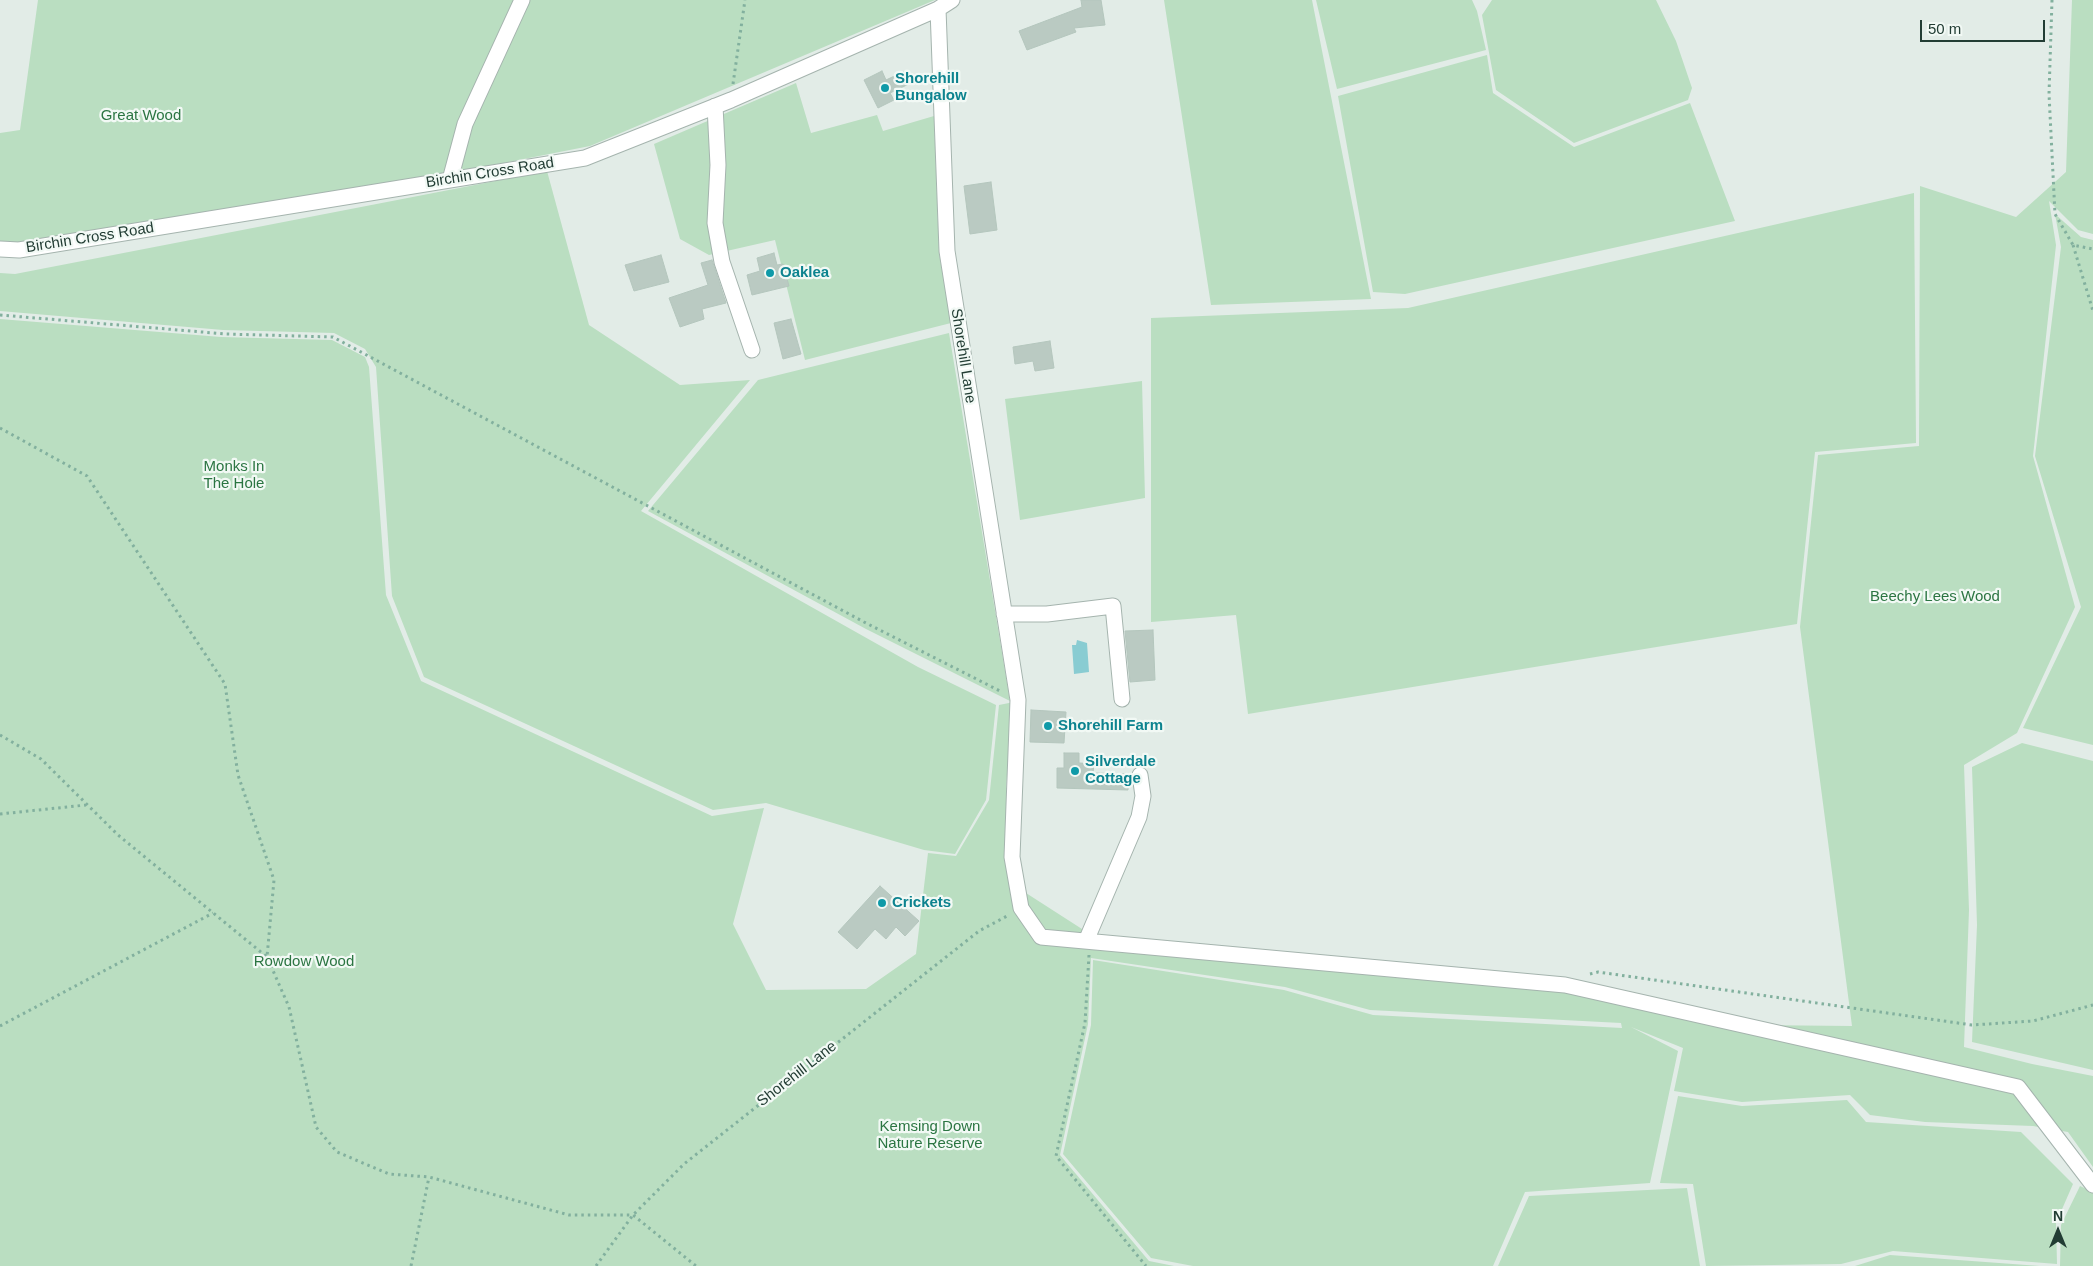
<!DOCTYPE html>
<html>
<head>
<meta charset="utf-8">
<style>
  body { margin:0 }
  #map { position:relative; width:2093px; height:1266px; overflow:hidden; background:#e2ece7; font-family:Helvetica,sans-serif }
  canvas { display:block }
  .north { position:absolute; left:2033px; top:1206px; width:50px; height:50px; -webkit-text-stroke:4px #f2f9f5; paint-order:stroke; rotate:0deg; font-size:14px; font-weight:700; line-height:20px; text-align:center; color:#223d34 }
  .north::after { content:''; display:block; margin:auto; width:18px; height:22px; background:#223d34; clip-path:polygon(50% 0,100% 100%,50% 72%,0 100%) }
  .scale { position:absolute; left:1920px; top:20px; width:125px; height:22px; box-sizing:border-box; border:2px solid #223d34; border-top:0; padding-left:6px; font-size:15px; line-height:18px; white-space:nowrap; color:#223d34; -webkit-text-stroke:4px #f2f9f5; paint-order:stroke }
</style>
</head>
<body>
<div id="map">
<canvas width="2093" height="1266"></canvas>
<div class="north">N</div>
<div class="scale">50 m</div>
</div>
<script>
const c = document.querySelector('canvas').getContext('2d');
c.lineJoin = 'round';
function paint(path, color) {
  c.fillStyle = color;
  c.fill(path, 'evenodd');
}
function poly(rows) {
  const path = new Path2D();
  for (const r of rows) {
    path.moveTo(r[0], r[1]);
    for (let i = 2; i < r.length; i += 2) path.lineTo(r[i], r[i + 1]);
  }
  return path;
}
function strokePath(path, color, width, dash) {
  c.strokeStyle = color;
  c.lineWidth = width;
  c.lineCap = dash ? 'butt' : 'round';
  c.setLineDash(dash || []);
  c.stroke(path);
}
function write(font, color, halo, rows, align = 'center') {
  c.font = font + ' Helvetica,sans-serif';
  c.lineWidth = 4.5;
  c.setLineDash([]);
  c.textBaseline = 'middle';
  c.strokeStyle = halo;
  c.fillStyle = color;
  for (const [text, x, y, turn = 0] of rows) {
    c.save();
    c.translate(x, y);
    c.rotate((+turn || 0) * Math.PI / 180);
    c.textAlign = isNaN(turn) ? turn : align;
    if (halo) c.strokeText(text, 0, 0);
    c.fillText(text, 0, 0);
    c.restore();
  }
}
paint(poly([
  [38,0,935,0,590,146,21,258,0,255,0,133,20,130],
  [1164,0,1312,0,1371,299,1211,305],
  [1316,0,1472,0,1477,11,1486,50,1337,89],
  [1492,0,1656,0,1676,41,1692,88,1688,100,1574,143,1496,90,1482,15],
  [2072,0,2093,0,2093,234,2078,230,2049,201,2056,245,2033,456,2075,607,2017,733,1964,765,1969,910,1964,1047,2032,1064,2093,1076,2093,1167,2068,1132,2033,1126,1925,1122,1870,1115,1850,1095,1742,1102,1674,1091,1683,1048,1631,1027,1678,1051,1650,1183,1525,1192,1493,1266,1193,1266,1151,1258,1063,1154,1091,1025,1093,960,1284,990,1373,1015,1622,1028,1621,1023,1370,1010,1285,987,1091,958,1088,1024,1060,1155,1149,1261,1174,1266,0,1266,0,319,221,337,332,340,365,357,369,367,386,595,421,681,712,816,764,808,733,924,766,990,866,989,916,954,928,853,956,856,989,800,999,705,1014,702,1006,786,1008,857,1026,893,1082,929,1092,943,1560,990,1749,1025,1852,1026,1800,627,1818,455,1919,446,1920,186,2016,217,2066,172],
  [1487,55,1493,93,1574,147,1690,103,1735,221,1405,294,1373,292,1338,96],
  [796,83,811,133,877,115,883,131,934,116,939,253,951,323,805,360,775,240,709,255,680,239,654,144],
  [547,171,589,325,680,385,750,380,641,511,918,667,996,705,986,800,955,854,924,850,766,803,713,810,424,677,392,596,376,367,365,349,334,333,223,330,0,311,0,273,15,274],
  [1914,193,1916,443,1815,452,1797,624,1248,714,1236,615,1151,622,1151,318,1408,308],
  [2055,214,2081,237,2093,240,2093,745,2023,728,2081,607,2035,456,2061,247],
  [949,333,1010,701,866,629,648,511,758,380],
  [1142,381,1145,498,1020,520,1005,399],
  [2022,743,2093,761,2093,1070,1972,1042,1977,925,1972,767],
  [1678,1096,1742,1106,1847,1100,1866,1122,2021,1132,2073,1184,2056,1223,2057,1264,1893,1251,1841,1264,1706,1266,1693,1184,1660,1183],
  [2080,1186,2093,1192,2093,1266,2060,1266,2061,1225],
  [1687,1188,1700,1266,1498,1266,1529,1196],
  [1890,1255,2040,1266,1855,1266]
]), '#badec1');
paint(poly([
  [1077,640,1087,643,1089,672,1074,674,1072,645,1076,645]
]), '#89ccd2');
const building = poly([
  [1081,0,1101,0,1105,25,1074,28,1076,32,1027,50,1019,31,1082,7,1081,0],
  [882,71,886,80,905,71,911,83,890,93,894,100,878,108,864,80,882,71],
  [991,182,997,230,970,234,964,186,991,182],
  [774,253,777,265,783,264,789,286,752,295,747,275,760,271,757,258,774,253],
  [661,255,669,282,634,291,625,265,661,255],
  [712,260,726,303,702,309,704,319,680,327,669,298,708,285,701,263,712,260],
  [791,319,801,354,783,359,774,323,791,319],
  [1050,341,1054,368,1035,371,1033,361,1015,364,1013,347,1050,341],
  [1153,630,1155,680,1130,682,1125,631,1153,630],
  [1031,710,1066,712,1064,743,1030,742,1031,710],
  [1064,753,1079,753,1079,763,1094,764,1093,773,1128,774,1128,790,1057,788,1057,768,1064,768,1064,753],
  [880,886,919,921,905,936,896,927,886,939,875,929,857,949,838,932,880,886]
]);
paint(building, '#bacac2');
strokePath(building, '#b4c6bd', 1);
const minor = poly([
  [938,9,947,251,1018,700,1012,857,1021,908,1041,937,1565,985,2018,1087,2093,1185],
  [715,106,718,165,715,223,722,262,752,350],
  [450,180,465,124,522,0],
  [0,249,19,250,585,158,731,100,938,9,952,0],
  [1004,614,1047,614,1113,606,1122,699],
  [1086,941,1139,817,1143,796,1140,775]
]);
strokePath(minor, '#a5b4ae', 17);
strokePath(poly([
  [2052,0,2049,94,2055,214,2073,245,2093,249],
  [733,84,745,0],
  [2073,245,2093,311],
  [0,315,226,334,333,337,864,622,1002,692],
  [0,428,87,476,225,684,238,775,274,880,267,957],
  [0,735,41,759,118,835,267,957,289,1007,316,1127,337,1152,389,1174,429,1177,569,1215,633,1215,696,1266],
  [0,814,86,805],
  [1089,955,1085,1023,1056,1156,1146,1266],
  [1590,974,1598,972,1972,1025,2033,1021,2093,1005],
  [0,1026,213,913],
  [411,1266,429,1177],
  [596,1266,633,1215,684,1164,979,931,1009,915]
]), '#82b09e', 3, [2.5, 4]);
strokePath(minor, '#fff', 15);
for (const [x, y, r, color] of [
  [885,88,5,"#0f9aa8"],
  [770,273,5,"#0f9aa8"],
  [1048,726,5,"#0f9aa8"],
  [1075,771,5,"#0f9aa8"],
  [882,903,5,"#0f9aa8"]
]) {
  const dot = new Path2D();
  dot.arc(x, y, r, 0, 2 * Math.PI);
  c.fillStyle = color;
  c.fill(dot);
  strokePath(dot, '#f2f9f5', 2);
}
write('bold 15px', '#0d838f', '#f2f9f5', [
  ["Shorehill",895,79],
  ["Bungalow",895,96],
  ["Oaklea",780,273],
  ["Shorehill Farm",1058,726],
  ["Silverdale",1085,762],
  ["Cottage",1085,779],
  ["Crickets",892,903]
], 'left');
write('15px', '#2b7542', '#f2f9f5', [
  ["Great Wood",141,116],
  ["Monks In",234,467],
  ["The Hole",234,484],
  ["Beechy Lees Wood",1935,597],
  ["Rowdow Wood",304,962],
  ["Kemsing Down",930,1127],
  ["Nature Reserve",930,1144]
]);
write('15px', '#223d34', '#f2f9f5', [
  ["Birchin Cross Road",490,173,-9],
  ["Birchin Cross Road",90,238,-9],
  ["Shorehill Lane",963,356,81],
  ["Shorehill Lane",797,1074,-38]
]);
</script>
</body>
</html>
